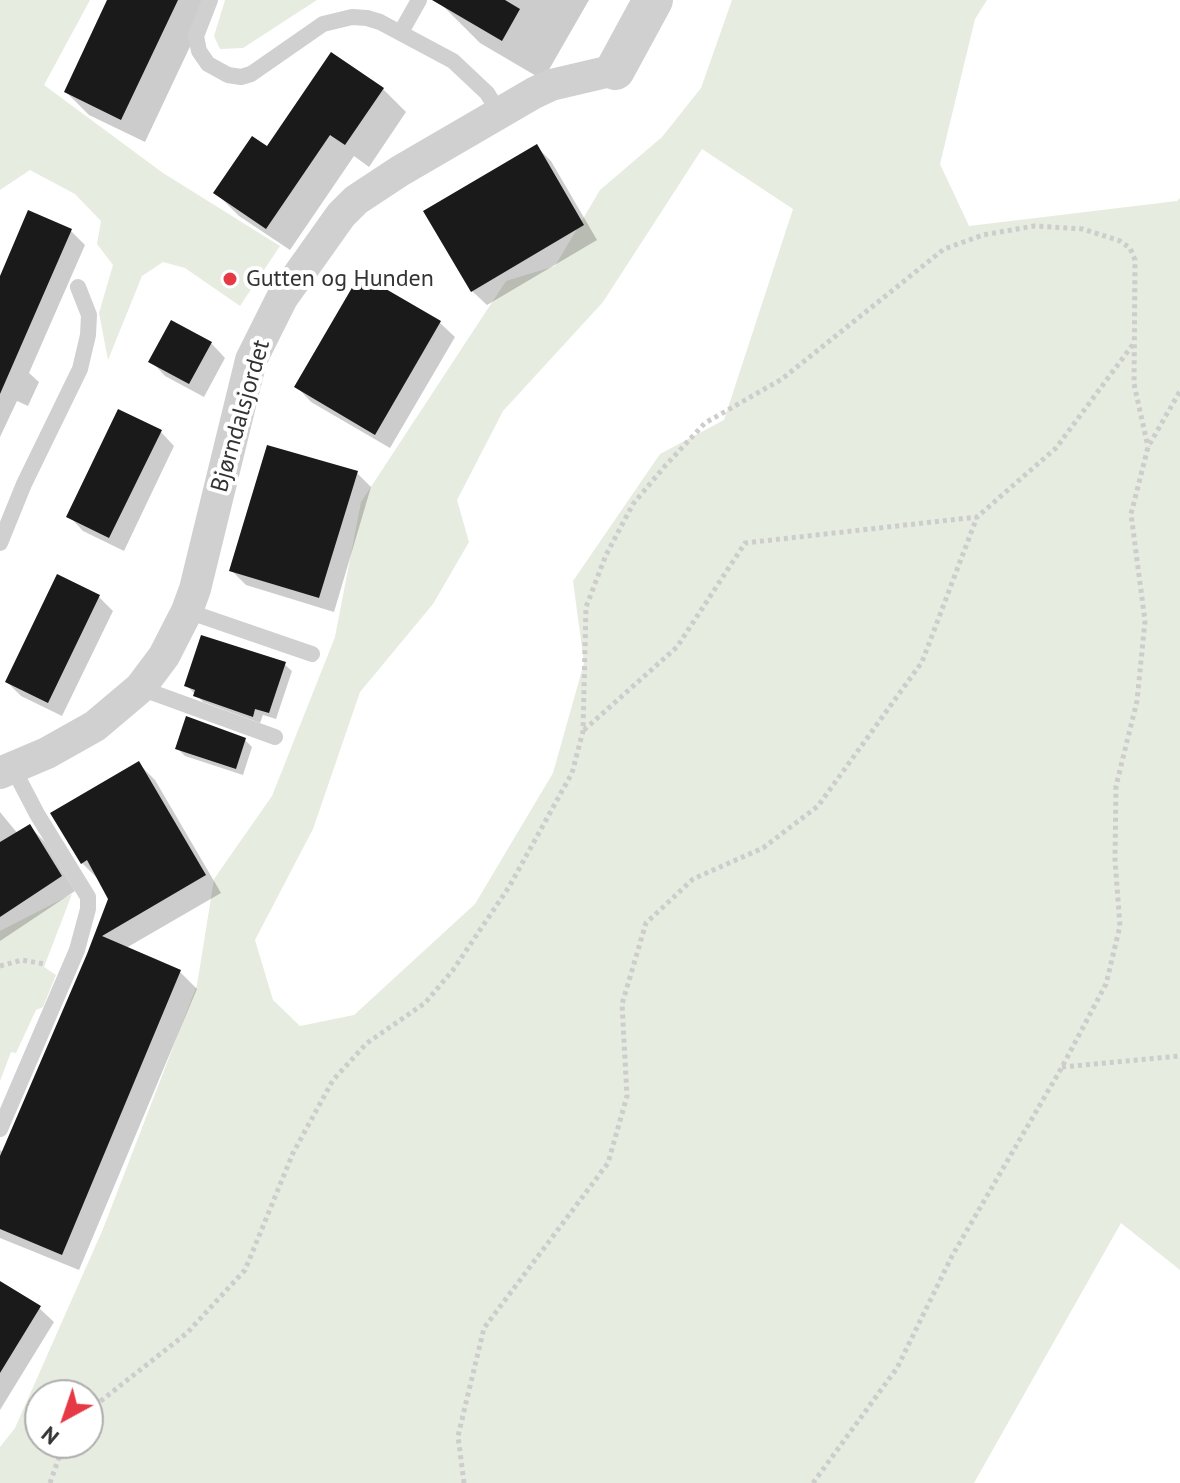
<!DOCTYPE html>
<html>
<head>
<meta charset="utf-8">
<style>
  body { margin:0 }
  #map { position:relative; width:1180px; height:1483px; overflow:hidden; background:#fff; font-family:"PT Sans",sans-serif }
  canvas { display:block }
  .north { position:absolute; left:24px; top:1379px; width:80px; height:80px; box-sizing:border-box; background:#fff; border:2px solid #adadad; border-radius:50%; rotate:220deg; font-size:22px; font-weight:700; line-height:32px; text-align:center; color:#333 }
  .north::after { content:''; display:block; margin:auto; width:28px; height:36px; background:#e63946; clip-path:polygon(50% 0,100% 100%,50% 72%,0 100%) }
</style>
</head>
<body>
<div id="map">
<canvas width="1180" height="1483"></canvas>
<div class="north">N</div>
</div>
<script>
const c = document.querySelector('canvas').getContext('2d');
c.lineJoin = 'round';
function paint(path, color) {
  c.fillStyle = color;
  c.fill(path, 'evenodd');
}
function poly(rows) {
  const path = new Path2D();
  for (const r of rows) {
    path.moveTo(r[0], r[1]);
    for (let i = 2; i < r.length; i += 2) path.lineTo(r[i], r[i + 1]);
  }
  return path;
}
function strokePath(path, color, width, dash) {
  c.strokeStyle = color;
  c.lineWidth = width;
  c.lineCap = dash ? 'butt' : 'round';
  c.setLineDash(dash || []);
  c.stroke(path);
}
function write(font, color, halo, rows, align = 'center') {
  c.font = font + ' "PT Sans",sans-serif';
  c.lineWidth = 8;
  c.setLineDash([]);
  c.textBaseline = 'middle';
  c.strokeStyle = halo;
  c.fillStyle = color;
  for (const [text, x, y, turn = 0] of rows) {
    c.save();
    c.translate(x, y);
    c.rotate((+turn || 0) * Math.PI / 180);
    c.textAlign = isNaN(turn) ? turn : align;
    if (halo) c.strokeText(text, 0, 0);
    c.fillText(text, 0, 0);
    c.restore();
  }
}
paint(poly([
  [0,0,90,0,44,85,163,173,280,246,240,306,185,268,163,262,142,276,108,360,99,313,113,265,97,244,101,221,75,194,30,170,0,190],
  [225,0,317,0,243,48,220,49,214,36],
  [732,0,987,0,975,19,940,164,969,226,1177,201,1180,198,1180,1270,1121,1223,974,1483,0,1483,0,1447,15,1428,103,1229,197,985,214,879,272,796,335,637,361,502,506,281,555,266,600,190,662,137,701,88],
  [702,149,793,209,724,420,660,454,573,581,584,663,553,773,475,904,354,1015,300,1026,273,1000,255,940,313,829,360,692,433,604,469,542,457,500,503,411,603,302],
  [40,1395,88,1395,88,1443,40,1443],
  [72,894,44,967,56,975,43,1007,36,1010,16,1053,11,1052,0,1081,0,931]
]), '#e6ecdf');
paint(poly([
  [110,0,212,0,145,142,89,115,66,92],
  [441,0,589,0,543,80,480,43,440,3],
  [383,89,406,112,369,167,354,156,290,250,239,216,216,193,268,149],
  [536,146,551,161,597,240,487,305,472,291],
  [71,231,85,245,29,373,39,382,28,406,17,401,0,437,0,283],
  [360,277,440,323,455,337,390,448,311,402,297,387],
  [211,343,225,358,204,397,165,376,151,361],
  [160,431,174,446,124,551,83,531,69,516],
  [357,473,371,487,334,612,246,585,231,570],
  [99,597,113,611,62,716,21,696,7,682],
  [284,664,292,671,276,719,263,715,260,723,203,702,187,686],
  [245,740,252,747,243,775,185,756,178,749],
  [138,763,155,780,221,893,126,948,180,972,197,989,79,1270,0,1238,0,1150,3,1152,89,955,110,899,99,880,82,863],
  [0,812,18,834,30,827,45,842,75,891,0,941],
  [0,1283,39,1308,54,1322,0,1410]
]), '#0003');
paint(poly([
  [107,0,178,0,121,120,64,92],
  [432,0,505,0,520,9,502,41],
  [331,52,384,88,345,145,330,135,266,229,213,193,252,136,267,146],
  [537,144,584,225,471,292,423,211],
  [28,210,72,229,0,394,0,276],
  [360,274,441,321,375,435,294,387],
  [171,320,212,342,189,384,148,362],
  [118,409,162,430,109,538,66,517],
  [267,445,358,471,319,598,229,571],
  [57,574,100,595,48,703,5,682],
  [201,635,286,662,269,713,255,709,253,717,193,696,195,690,184,686],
  [186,716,246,738,236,769,175,749],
  [139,761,206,875,102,936,181,970,62,1255,0,1229,0,1156,87,954,108,899,87,860,81,864,50,813],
  [30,824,62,876,0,917,0,842],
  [0,1281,41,1306,0,1373]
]), '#1a1a1a');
strokePath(poly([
  [584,730,677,647,745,543,977,517,1056,448,1134,343],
  [0,966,22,960,44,964],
  [1062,1067,1180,1056],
  [88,1411,187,1333,245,1270,293,1153,333,1080,367,1043,425,1003,453,970,509,887,572,773,583,731,586,607,606,555,633,504,665,466,705,423,782,379,944,249,983,235,1034,226,1083,229,1120,241,1130,248,1135,260,1134,384,1148,447],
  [50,1483,64,1443],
  [464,1483,458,1436,484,1328,608,1163,627,1096,622,1004,646,923,693,879,763,848,818,806,922,662,977,517],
  [813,1483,897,1368,952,1256,1062,1067,1106,984,1120,926,1115,860,1116,786,1137,701,1145,621,1131,514,1148,447,1180,391]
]), '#cdcdcd', 5, [4, 4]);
strokePath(poly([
  [210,0,196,36,199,51,208,64,228,75,241,77,251,74,323,24,352,17,367,18,380,22,453,61,487,93,500,114],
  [401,32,419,0],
  [0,543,24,484,80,369,88,335,89,315,78,287],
  [187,611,312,654],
  [140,688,275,737],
  [0,1129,77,950,88,909,88,897,37,814,13,768]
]), '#d0d0d0', 16);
strokePath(poly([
  [0,773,47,753,95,726,140,688,164,656,187,611,195,589,251,360,282,298,341,215,356,200,400,171,534,93,551,85,615,70]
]), '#d0d0d0', 32);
strokePath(poly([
  [615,70,653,0]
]), '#d0d0d0', 40);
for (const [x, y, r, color] of [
  [230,279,8,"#e63946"]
]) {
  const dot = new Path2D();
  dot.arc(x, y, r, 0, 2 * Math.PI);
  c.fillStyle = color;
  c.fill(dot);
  strokePath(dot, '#fff', 3);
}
write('24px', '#333', '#fff', [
  ["Gutten og Hunden",246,279]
], 'left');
write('24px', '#333', '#fff', [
  ["Bjørndalsjordet",241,416,-74]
]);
</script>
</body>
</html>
